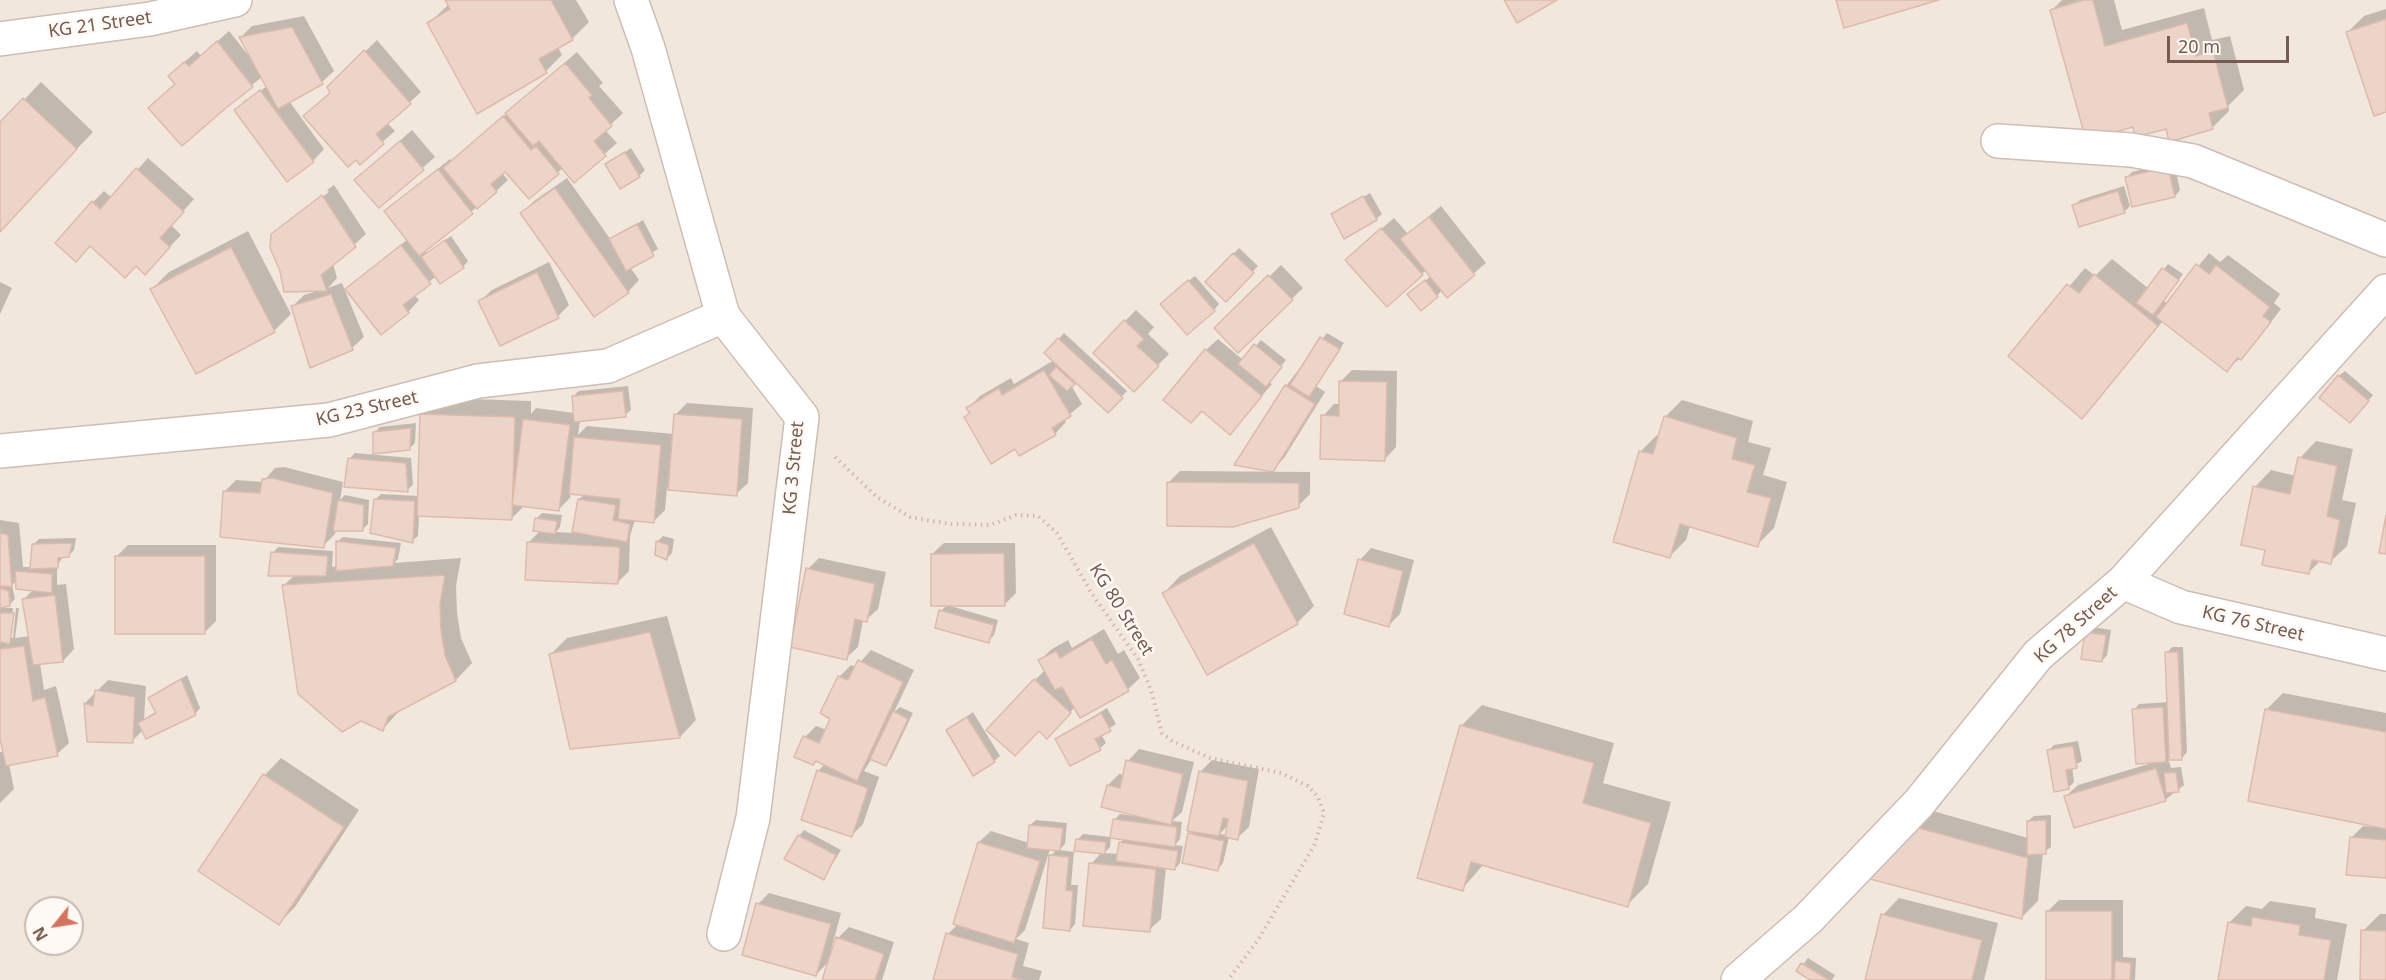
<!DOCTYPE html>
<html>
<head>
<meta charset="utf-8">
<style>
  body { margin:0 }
  #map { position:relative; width:2386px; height:980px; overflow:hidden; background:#fbf5ee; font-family:"Noto Sans",sans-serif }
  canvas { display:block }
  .north { position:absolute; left:24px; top:896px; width:60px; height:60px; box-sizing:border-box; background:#fef9f4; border:2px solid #c7bab3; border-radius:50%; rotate:240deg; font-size:16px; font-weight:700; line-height:24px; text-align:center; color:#745c52 }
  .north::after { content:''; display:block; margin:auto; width:21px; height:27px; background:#d57363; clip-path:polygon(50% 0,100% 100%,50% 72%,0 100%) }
  .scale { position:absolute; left:2167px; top:36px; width:122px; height:27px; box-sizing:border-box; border:3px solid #745c52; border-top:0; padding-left:8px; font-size:18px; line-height:21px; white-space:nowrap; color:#745c52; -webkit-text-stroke:4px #fef9f4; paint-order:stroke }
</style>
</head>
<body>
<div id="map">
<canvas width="2386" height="980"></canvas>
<div class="north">N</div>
<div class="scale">20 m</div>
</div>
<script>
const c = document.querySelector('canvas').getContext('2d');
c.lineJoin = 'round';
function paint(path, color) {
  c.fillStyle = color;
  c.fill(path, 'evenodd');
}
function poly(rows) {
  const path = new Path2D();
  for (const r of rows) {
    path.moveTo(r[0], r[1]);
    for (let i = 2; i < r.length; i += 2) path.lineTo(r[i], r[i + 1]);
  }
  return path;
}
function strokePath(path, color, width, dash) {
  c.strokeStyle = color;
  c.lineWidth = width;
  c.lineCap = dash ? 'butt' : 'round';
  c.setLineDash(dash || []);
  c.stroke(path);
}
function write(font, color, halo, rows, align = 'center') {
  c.font = font + ' "Noto Sans",sans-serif';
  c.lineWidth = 5;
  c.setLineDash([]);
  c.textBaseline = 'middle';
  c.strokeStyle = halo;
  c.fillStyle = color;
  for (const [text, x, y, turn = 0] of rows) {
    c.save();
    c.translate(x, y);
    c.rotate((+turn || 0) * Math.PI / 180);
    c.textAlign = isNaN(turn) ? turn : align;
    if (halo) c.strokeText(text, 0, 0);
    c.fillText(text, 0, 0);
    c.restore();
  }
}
paint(poly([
  [0,0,2386,0,2386,980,0,980],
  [36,908,72,908,72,944,36,944]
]), '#f2e7dd');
paint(poly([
  [447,0,576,0,589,22,572,39,558,47,562,55,546,71,428,24,449,4],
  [2062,0,2114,0,2122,30,2204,8,2212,40,2230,36,2244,90,2228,106,2229,111,2212,128,2134,125,2052,10],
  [2386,9,2386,110,2347,33,2364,16],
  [304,16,334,71,322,82,289,101,324,149,313,161,236,110,246,99,246,102,267,86,262,77,226,106,177,83,182,64,197,51,201,56,229,31,248,55,240,38,252,26],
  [377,40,421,92,387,123,395,131,360,162,305,116,331,92,329,87],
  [577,52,603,83,599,86,623,113,605,130,617,143,574,181,563,168,529,197,506,170,502,173,508,180,496,191,425,250,427,253,451,236,468,261,463,267,436,276,414,295,419,300,408,312,347,289,408,239,386,211,450,159,452,161],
  [41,82,93,132,0,230,0,125],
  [412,130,435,157,379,206,356,180],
  [631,148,645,170,639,176,607,165],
  [148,158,194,199,171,225,181,235,145,273,93,202,104,191,112,198],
  [2174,162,2180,190,2175,196,2133,206,2126,178,2132,172],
  [567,178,611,240,643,220,658,249,630,267,639,280,628,292,522,213,534,201],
  [334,185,366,234,333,264,337,278,328,288,342,283,364,337,352,348,293,306,304,295,318,291,272,235,329,192,327,190],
  [2124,186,2130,206,2124,212,2074,206,2080,200],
  [1370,193,1382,214,1376,219,1333,215],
  [1441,206,1486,263,1447,296,1442,290,1437,296,1415,289,1431,276,1426,270,1422,274,1359,248,1394,218,1408,234],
  [248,231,291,314,274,331,196,372,152,289,169,272],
  [1239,248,1258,266,1226,300,1207,282],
  [2209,253,2220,262,2228,255,2280,294,2274,303,2281,309,2252,347,2227,370,2163,321,2082,417,2010,356,2085,268,2095,276,2112,259,2149,289,2168,264,2183,274,2164,301,2168,304],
  [549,262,569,305,558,316,480,301,492,290],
  [1281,265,1303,288,1238,351,1217,328],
  [1195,276,1219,304,1214,310,1167,298],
  [0,282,12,288,0,314],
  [1136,310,1154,327,1148,334,1169,354,1133,390,1125,321],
  [1064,333,1127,391,1108,411,1076,381,1071,385,1082,404,1064,419,1066,422,1055,434,1016,447,966,417,971,412,968,408,980,396,1011,378,1014,384,1054,360,1046,353],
  [1327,333,1344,343,1316,386,1325,392,1284,458,1273,470,1286,386],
  [1218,339,1243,360,1261,340,1286,360,1269,382,1272,384,1230,433,1206,350],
  [1352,370,1397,371,1396,447,1385,459,1323,416,1334,404,1340,404,1340,382],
  [2345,371,2373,395,2355,416,2339,376],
  [628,386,631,410,625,415,580,420,578,435,587,426,674,434,675,415,687,403,753,408,748,483,736,494,667,488,665,510,653,522,635,520,630,536,629,571,617,583,529,542,540,531,536,519,542,513,562,515,560,527,556,532,573,533,579,499,585,494,571,492,570,498,559,509,525,505,512,518,419,515,418,536,412,541,375,500,381,494,419,496,422,415,438,398,531,401,531,414,536,408,575,413,573,396,579,391],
  [1682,400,1753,421,1748,442,1771,448,1763,475,1787,482,1774,528,1757,545,1690,526,1686,540,1669,557,1640,452,1657,435,1660,436,1665,417],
  [416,423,415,443,409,449,375,432,380,427],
  [2316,441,2353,449,2342,500,2356,503,2347,546,2330,562,2321,560,2308,573,2267,548,2255,487,2271,470,2296,476,2300,458],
  [355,453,411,458,413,485,407,490,349,459],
  [284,467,343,482,340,500,345,495,369,500,368,524,362,530,336,530,335,534,323,546,224,492,236,480,263,482,275,468],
  [1180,471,1310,472,1310,494,1298,506,1168,483],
  [0,520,19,523,23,567,32,567,33,545,39,539,76,538,74,550,68,556,63,556,57,567,57,585,66,584,74,649,63,661,40,663,44,690,56,686,69,743,57,754,9,764,14,789,0,803,0,752,5,752,0,733,0,608,13,608,10,638,13,638,16,608,19,608,15,638,30,636,23,600,34,589,17,580,12,585,15,599,9,605,0,606],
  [1271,527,1314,606,1297,623,1207,673,1164,593,1180,576],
  [663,536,674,539,672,553,667,558,657,542],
  [343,537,401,543,398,559,394,563,461,558,456,586,457,613,461,638,472,663,456,680,401,709,383,729,284,585,295,575,273,553,278,547,333,551,332,567,337,566,337,542],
  [944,543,1015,543,1016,593,1004,605,932,554],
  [128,545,216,545,216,621,205,632,116,557],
  [1371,548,1414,560,1400,614,1388,626,1360,560],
  [819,558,886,572,878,609,866,620,863,620,858,647,846,658,808,569],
  [947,605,998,620,994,635,988,641,941,611],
  [667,616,696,720,680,737,572,748,550,655,567,638],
  [2092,627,2111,630,2107,655,2102,661,2086,633],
  [1104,629,1118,654,1124,650,1140,678,1128,689,1075,707,1058,725,1035,680,1045,670,1040,660,1052,649,1068,640,1072,648],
  [2172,647,2183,647,2187,752,2182,758,2168,759,2171,768,2181,767,2184,785,2165,800,2066,796,2078,785,2152,763,2134,710,2139,704,2169,702,2167,653],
  [871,650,914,670,894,712,900,707,913,713,891,759,885,764,872,758,864,771,879,777,863,824,851,836,818,771,825,764,805,737,816,726,827,730,832,718,839,677,851,665,856,667],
  [187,675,200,708,195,714,143,730,132,741,88,741,85,703,108,680,146,686,144,719,157,711,150,698],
  [2283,693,2386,713,2386,877,2352,837,2363,826,2372,827,2373,824,2249,800,2267,709],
  [1482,705,1614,743,1603,783,1671,802,1648,884,1627,905,1484,864,1462,889,1461,726],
  [1107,708,1116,724,1101,734,1106,743,1100,748,1057,739],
  [973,712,1000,756,994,761,948,730],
  [2078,741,2082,761,2072,767,2074,782,2068,788,2048,751,2054,745],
  [1139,749,1194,762,1182,812,1172,821,1182,822,1180,839,1175,845,1183,846,1180,863,1175,869,1166,867,1161,919,1149,930,1091,864,1102,852,1077,840,1083,834,1112,837,1114,820,1120,814,1135,816,1108,785,1119,774,1124,775,1128,761],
  [1111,837,1124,839,1120,843,1119,854,1104,853,1110,847],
  [281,758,359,810,295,907,279,923,200,871,265,775],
  [1212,760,1259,769,1249,827,1237,838,1229,837,1223,863,1218,869,1189,834,1193,830,1200,772],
  [1228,825,1227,835,1220,834],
  [1926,809,2028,838,2028,821,2034,816,2051,815,2051,847,2043,853,2038,901,2021,918,1872,878],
  [1036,820,1067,823,1065,844,1059,850,1074,852,1071,885,1078,885,1075,924,1070,930,1051,856,1057,849,1050,849,1025,930,1016,939,1029,943,1023,966,1042,971,1039,980,935,980,948,934,958,924,955,923,979,842,991,831,1029,843,1030,825],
  [804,830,841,850,824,878,799,836],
  [769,893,841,913,831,950,833,951,838,938,849,927,894,942,882,980,823,980,830,960,816,975,758,904],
  [1899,898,1998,923,1984,980,1867,980,1883,915],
  [2059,900,2123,900,2123,957,2136,958,2135,980,2048,980,2047,912],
  [2270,901,2316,908,2315,918,2347,924,2337,980,2219,980,2229,923,2246,906,2262,909],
  [2380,914,2386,914,2386,980,2361,980,2363,931],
  [1808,958,1835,975,1832,980,1813,980,1798,971]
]), '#0003');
const building = poly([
  [445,0,551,0,573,40,539,59,547,73,477,114,427,23,450,9,445,0],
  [1504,0,1557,0,1517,23,1504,0],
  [1836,0,1939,0,1844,28,1836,0],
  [2084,0,2093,0,2105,46,2187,23,2196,56,2213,51,2228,108,2209,113,2213,129,2169,142,2166,129,2135,137,2133,127,2086,140,2050,10,2084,0],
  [2386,19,2386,112,2374,116,2346,32,2386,19],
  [292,27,323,84,278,109,239,37,292,27],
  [217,41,253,87,227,107,182,146,148,108,175,84,168,76,184,62,189,66,217,41],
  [364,50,411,104,376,134,384,144,360,165,356,160,348,167,303,116,330,93,327,87,364,50],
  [565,63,592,95,589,98,612,126,594,141,606,156,574,183,539,141,533,146,505,113,565,63],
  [260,90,314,162,287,182,234,110,260,90],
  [23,98,77,149,0,232,0,122,23,98],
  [503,116,531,150,536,146,559,174,529,199,505,172,491,184,497,192,477,209,443,168,503,116],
  [400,141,424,170,379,208,354,180,400,141],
  [625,152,640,177,620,189,605,164,625,152],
  [2168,167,2175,197,2132,207,2125,177,2168,167],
  [136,168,184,212,160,238,170,247,145,275,136,266,125,278,90,246,76,262,55,243,92,201,100,209,136,168],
  [438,169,473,214,419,256,384,211,438,169],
  [555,188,629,293,594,317,520,213,555,188],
  [2118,191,2125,213,2079,227,2072,205,2118,191],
  [322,195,356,247,321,275,327,291,284,292,280,271,270,248,271,234,322,195],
  [1363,196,1377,220,1344,239,1331,214,1363,196],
  [1429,217,1475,275,1447,298,1400,239,1429,217],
  [637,224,654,256,626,271,609,239,637,224],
  [1381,228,1423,275,1387,307,1345,260,1381,228],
  [445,240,464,268,440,284,421,257,445,240],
  [401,245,431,284,403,305,409,313,381,335,345,289,401,245],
  [231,247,275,332,196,374,150,289,231,247],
  [1233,253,1254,273,1226,302,1205,282,1233,253],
  [2196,264,2209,274,2216,265,2270,307,2263,316,2271,322,2241,360,2237,358,2227,372,2156,317,2196,264],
  [2162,268,2179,280,2153,315,2136,303,2162,268],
  [537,272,559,318,500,346,478,301,537,272],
  [2094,274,2158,326,2082,419,2008,356,2067,284,2079,293,2094,274],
  [1268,275,1293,300,1238,353,1214,328,1268,275],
  [1188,280,1215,311,1187,335,1160,304,1188,280],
  [1425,280,1438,297,1421,311,1407,294,1425,280],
  [331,294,353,350,310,368,291,306,331,294],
  [1124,320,1144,339,1137,346,1159,366,1134,392,1093,353,1124,320],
  [1320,337,1340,349,1309,397,1290,385,1320,337],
  [1058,338,1123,398,1108,413,1044,353,1058,338],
  [1254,344,1282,367,1266,387,1238,364,1254,344],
  [1205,349,1262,396,1230,435,1202,411,1191,423,1163,400,1205,349],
  [1056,367,1075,384,1067,391,1049,375,1056,367],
  [1044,370,1071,416,1052,428,1056,435,1019,456,1015,449,991,464,964,417,970,413,966,408,999,388,1002,395,1044,370],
  [2338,375,2369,401,2350,423,2319,398,2338,375],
  [1339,381,1387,382,1385,461,1320,459,1321,415,1339,416,1339,381],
  [1285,385,1315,404,1273,472,1234,465,1285,385],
  [623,391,626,417,574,422,572,396,623,391],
  [420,414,515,417,512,520,417,516,420,414],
  [674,414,742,419,737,496,668,490,674,414],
  [1664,416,1737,438,1732,459,1755,465,1747,492,1771,498,1758,547,1680,524,1670,558,1613,542,1639,451,1653,454,1664,416],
  [523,419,570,425,559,511,512,505,523,419],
  [411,428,410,450,373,454,373,432,411,428],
  [574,437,661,445,654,523,618,519,620,499,569,494,574,437],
  [2298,457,2337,466,2327,516,2340,520,2331,564,2312,560,2309,574,2262,565,2265,550,2241,545,2253,486,2290,494,2298,457],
  [348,458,406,463,408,492,344,487,348,458],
  [272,478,333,493,324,548,220,537,223,491,260,493,262,479,272,478],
  [1167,482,1299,483,1299,508,1233,527,1167,526,1167,482],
  [374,499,415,501,413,543,370,533,374,499],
  [578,499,616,505,613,520,630,524,627,542,572,532,578,499],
  [338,500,364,505,363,531,333,531,338,500],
  [2386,515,2386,554,2379,553,2386,515],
  [535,518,557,521,555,534,533,531,535,518],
  [0,533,8,535,12,587,0,586,0,533],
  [336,541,396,548,393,566,336,571,336,541],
  [656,541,669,545,667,560,655,555,656,541],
  [527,542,620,547,618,584,525,580,527,542],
  [72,543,69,557,58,558,58,568,30,569,32,544,72,543],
  [1254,543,1298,624,1207,675,1162,593,1254,543],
  [271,552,328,556,326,576,268,576,271,552],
  [1004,553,1005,606,931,606,931,554,1004,553],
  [115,556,205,556,205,634,115,634,115,556],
  [1358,559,1403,571,1389,627,1344,614,1358,559],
  [806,568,875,584,867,622,855,619,847,660,790,647,806,568],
  [15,571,52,574,52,593,16,589,15,571],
  [445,575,440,604,441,630,445,655,456,681,388,717,383,731,361,721,342,732,298,694,282,585,445,575],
  [0,588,9,591,10,606,0,608,0,588],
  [55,595,63,662,33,665,22,599,55,595],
  [939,610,994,625,989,643,935,628,939,610],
  [0,613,14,613,10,644,0,642,0,613],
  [650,632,680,738,570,749,549,654,650,632],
  [2085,632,2106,635,2102,662,2081,659,2085,632],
  [1092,639,1106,664,1112,660,1129,691,1080,718,1062,687,1055,690,1038,660,1056,651,1060,658,1092,639],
  [24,646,33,701,45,697,58,756,6,766,0,739,0,649,24,646],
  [2165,652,2178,652,2182,760,2169,760,2165,652],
  [858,660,903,682,857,781,816,761,813,765,794,757,803,736,819,743,830,719,820,713,838,676,848,680,858,660],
  [181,679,196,715,146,739,138,723,156,713,148,698,181,679],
  [1034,679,1071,713,1047,739,1039,731,1015,756,986,730,1034,679],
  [95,690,135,697,133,743,87,742,84,703,93,706,95,690],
  [2163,707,2166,762,2136,764,2132,709,2163,707],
  [2265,709,2386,732,2386,829,2248,801,2265,709],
  [893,711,908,719,886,766,870,759,893,711],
  [1101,713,1111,731,1095,739,1101,750,1070,766,1055,739,1101,713],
  [967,717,995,762,973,776,946,730,967,717],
  [1460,725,1594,763,1583,803,1651,823,1628,907,1471,862,1463,891,1417,878,1460,725],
  [2073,746,2077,768,2066,770,2069,789,2054,792,2047,750,2073,746],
  [1126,760,1183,774,1171,825,1101,807,1107,785,1120,788,1126,760],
  [2156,768,2166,801,2074,828,2064,796,2156,768],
  [817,770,868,788,852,837,801,820,817,770],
  [1199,771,1248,781,1238,840,1225,837,1228,819,1223,818,1219,836,1187,831,1199,771],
  [2176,772,2179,792,2166,793,2164,773,2176,772],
  [263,774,344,827,279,925,198,871,263,774],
  [1113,819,1177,827,1175,847,1110,838,1113,819],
  [2046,820,2046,854,2027,855,2027,821,2046,820],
  [1029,825,1063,828,1060,851,1027,848,1029,825],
  [1908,825,2028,858,2022,919,1870,879,1908,825],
  [1188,833,1224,841,1218,871,1182,863,1188,833],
  [798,835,836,855,824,880,784,859,798,835],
  [2350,837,2386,840,2386,878,2346,875,2350,837],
  [1076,839,1106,842,1105,854,1074,851,1076,839],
  [978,842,1040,861,1014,943,953,924,978,842],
  [1119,842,1178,851,1175,870,1116,861,1119,842],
  [1049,855,1069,857,1066,890,1073,891,1070,931,1043,928,1049,855],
  [1089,863,1156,869,1150,932,1083,926,1089,863],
  [756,903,831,924,816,976,742,955,756,903],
  [2046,911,2112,911,2112,980,2046,980,2046,911],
  [1881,914,1982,940,1972,980,1865,980,1881,914],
  [2252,917,2300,925,2299,935,2331,940,2324,980,2218,980,2228,922,2251,926,2252,917],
  [2361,930,2386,931,2386,980,2360,980,2361,930],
  [946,933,1018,954,1012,977,1023,980,933,980,946,933],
  [836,937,884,954,875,980,822,980,836,937],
  [2115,961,2131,963,2130,980,2114,980,2115,961],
  [1801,963,1829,980,1810,980,1796,971,1801,963]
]);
paint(building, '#edd4c9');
strokePath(building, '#debaab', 1.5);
const minor = poly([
  [631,0,648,48,723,316,802,417,753,818,724,934],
  [0,39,150,19,235,0],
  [1998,141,2131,150,2193,161,2386,240],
  [0,451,329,420,478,381,608,366,723,316],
  [2123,582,2181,607,2386,654],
  [1738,980,1808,919,1919,803,2038,655,2123,582,2386,291]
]);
strokePath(minor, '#cdbdb4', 36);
strokePath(poly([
  [835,457,877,497,910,517,951,524,990,525,1016,515,1038,516,1057,533,1092,594,1138,659,1151,690,1162,733,1172,741,1210,758,1281,773,1308,786,1318,797,1324,813,1315,844,1258,940,1228,980]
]), '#d3b7ab', 4, [1.5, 4.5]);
strokePath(minor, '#fff', 33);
write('18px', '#745c52', '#fef9f4', [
  ["KG 21 Street",100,25,-8],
  ["KG 23 Street",367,409,-13],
  ["KG 3 Street",794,468,-85],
  ["KG 80 Street",1121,610,58],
  ["KG 76 Street",2253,624,13],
  ["KG 78 Street",2076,625,-42]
]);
</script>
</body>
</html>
